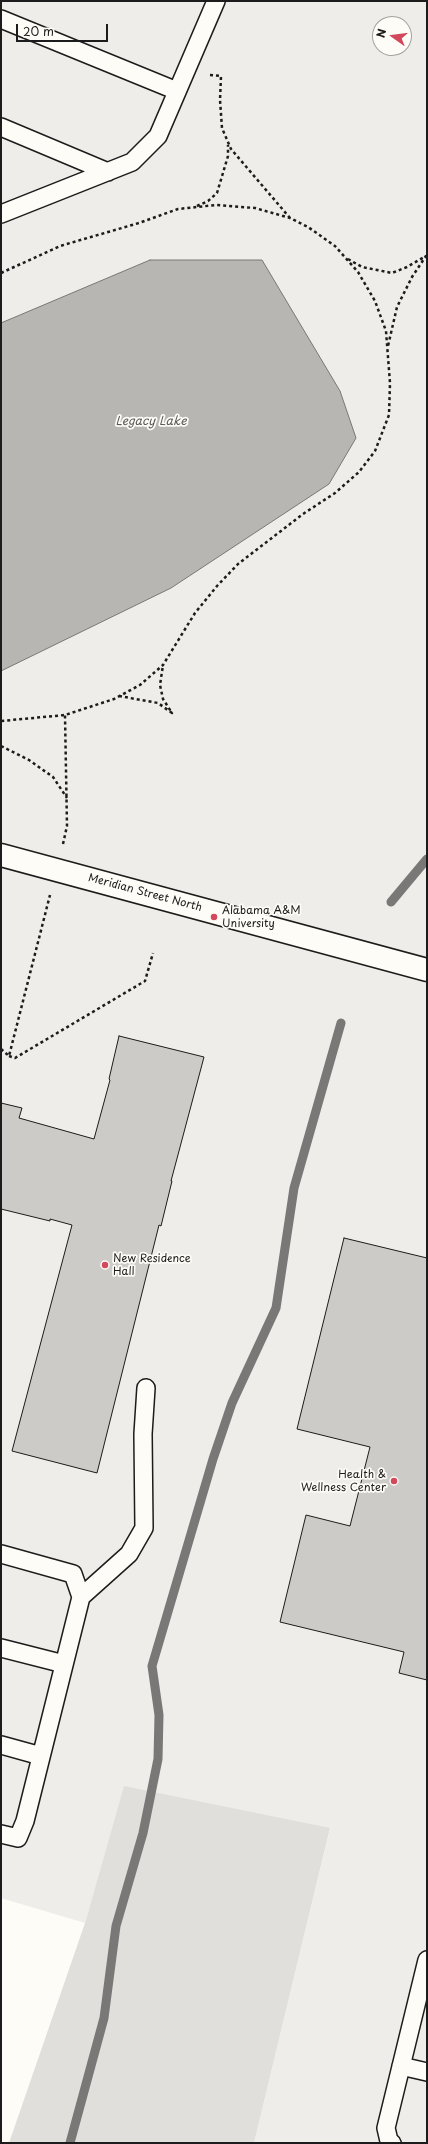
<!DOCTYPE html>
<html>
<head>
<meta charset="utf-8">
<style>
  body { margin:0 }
  #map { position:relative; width:428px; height:2144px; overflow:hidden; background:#fdfcf7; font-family:"Playpen Sans",sans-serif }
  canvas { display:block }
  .frame { position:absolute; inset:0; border:2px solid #1c1c1c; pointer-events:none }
  .north { position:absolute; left:372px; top:16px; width:40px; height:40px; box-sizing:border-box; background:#fdfcf7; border:1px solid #a3a29f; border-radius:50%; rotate:284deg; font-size:11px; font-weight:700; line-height:16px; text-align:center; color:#1c1c1c }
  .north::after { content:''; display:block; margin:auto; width:14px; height:18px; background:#d1495b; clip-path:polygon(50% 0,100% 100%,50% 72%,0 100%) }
  .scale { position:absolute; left:16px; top:24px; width:92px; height:18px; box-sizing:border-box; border:2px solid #1c1c1c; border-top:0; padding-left:5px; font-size:12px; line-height:14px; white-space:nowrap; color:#1c1c1c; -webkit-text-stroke:3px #fdfcf7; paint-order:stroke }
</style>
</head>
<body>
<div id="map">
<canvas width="428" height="2144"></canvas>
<div class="frame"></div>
<div class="north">N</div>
<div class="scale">20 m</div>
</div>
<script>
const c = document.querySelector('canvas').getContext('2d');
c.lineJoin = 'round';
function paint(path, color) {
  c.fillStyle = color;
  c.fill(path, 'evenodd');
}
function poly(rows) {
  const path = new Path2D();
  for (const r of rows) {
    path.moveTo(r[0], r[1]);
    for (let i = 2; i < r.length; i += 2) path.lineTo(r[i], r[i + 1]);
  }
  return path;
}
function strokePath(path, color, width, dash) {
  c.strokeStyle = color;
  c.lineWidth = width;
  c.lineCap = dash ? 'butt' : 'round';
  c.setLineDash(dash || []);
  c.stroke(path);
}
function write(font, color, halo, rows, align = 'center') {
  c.font = font + ' "Playpen Sans",sans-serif';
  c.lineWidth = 3.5;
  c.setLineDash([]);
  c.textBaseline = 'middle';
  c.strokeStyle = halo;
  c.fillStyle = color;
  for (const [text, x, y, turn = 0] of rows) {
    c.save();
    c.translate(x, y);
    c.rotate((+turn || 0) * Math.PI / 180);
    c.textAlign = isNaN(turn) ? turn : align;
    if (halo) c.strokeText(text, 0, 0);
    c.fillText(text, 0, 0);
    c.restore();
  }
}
paint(poly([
  [1,1,427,1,427,2143,254,2143,330,1829,124,1787,85,1923,1,1898],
  [380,24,404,24,404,48,380,48]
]), '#eeede9');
paint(poly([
  [124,1786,330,1828,254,2143,9,2143,85,1923]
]), '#e0dfdb');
const water = poly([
  [150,260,262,260,340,391,356,438,329,484,171,588,1,671,1,323,150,260]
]);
paint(water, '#b7b6b2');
strokePath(water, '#797876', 1);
strokePath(poly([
  [391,902,427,859],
  [70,2143,104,2018,116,1926,143,1833,158,1759,159,1715,152,1666,213,1459,232,1403,276,1308,294,1188,341,1023]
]), '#797876', 9);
const building = poly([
  [119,1036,204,1057,171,1181,172,1181,161,1226,159,1225,97,1473,12,1451,72,1225,50,1219,50,1221,1,1209,1,1103,22,1108,19,1118,94,1139,110,1080,109,1079,119,1036],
  [344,1238,427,1258,427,1680,399,1673,404,1652,280,1622,306,1515,350,1526,370,1447,297,1429,344,1238]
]);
paint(building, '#cccbc8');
strokePath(building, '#1c1c1c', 1);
const lane = poly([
  [1,19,177,91],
  [1,127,108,172],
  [1,214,132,162,158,136,216,1],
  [1,1554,73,1574,81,1597,25,1821,18,1838,1,1834],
  [81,1597,129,1554,144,1528,143,1434,146,1388],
  [1,1648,64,1664],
  [1,1745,41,1756],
  [401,2066,427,2072],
  [392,2143,389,2141,386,2128,427,1960]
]);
const secondary = poly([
  [1,855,427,970]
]);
strokePath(lane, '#1c1c1c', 20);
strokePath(secondary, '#1c1c1c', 25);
strokePath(poly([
  [210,75,221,76,220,100,222,128,231,149,290,218],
  [197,206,208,201,217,193,228,156,228,145],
  [348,259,362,267,392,273,407,267,426,256,412,277,397,307,388,346],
  [1,273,60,246,139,223,178,209,216,205,255,208,290,218,308,227,335,246,358,272,375,301,386,331,390,383,389,415,375,451,359,472,335,493,303,514,238,564,217,586,195,613,163,665,140,685,114,699,65,715,1,721],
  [119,696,158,703,172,713,163,699,160,685,163,665],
  [1,746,29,760,53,777,67,798],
  [63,844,67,826,65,715],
  [1,1049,9,1056,50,895],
  [9,1056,15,1058,145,981,153,953]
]), '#1c1c1c', 2.5, [3, 3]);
strokePath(lane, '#fdfcf7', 17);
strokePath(secondary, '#fdfcf7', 22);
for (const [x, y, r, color] of [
  [214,917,4,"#d1495b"],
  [105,1265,4,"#d1495b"],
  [394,1481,4,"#d1495b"]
]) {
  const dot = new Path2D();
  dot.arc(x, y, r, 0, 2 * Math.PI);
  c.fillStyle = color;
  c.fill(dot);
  strokePath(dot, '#fdfcf7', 1.5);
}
write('11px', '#1c1c1c', '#fdfcf7', [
  ["Meridian Street North",145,893,15]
]);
write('11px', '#1c1c1c', '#fdfcf7', [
  ["Alabama A&M",222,911],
  ["University",222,924],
  ["New Residence",113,1259],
  ["Hall",113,1272],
  ["Health &",386,1475,"right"],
  ["Wellness Center",386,1488,"right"]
], 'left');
write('italic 12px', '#5a5a58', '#fdfcf7', [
  ["Legacy Lake",151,422]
]);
</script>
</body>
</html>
